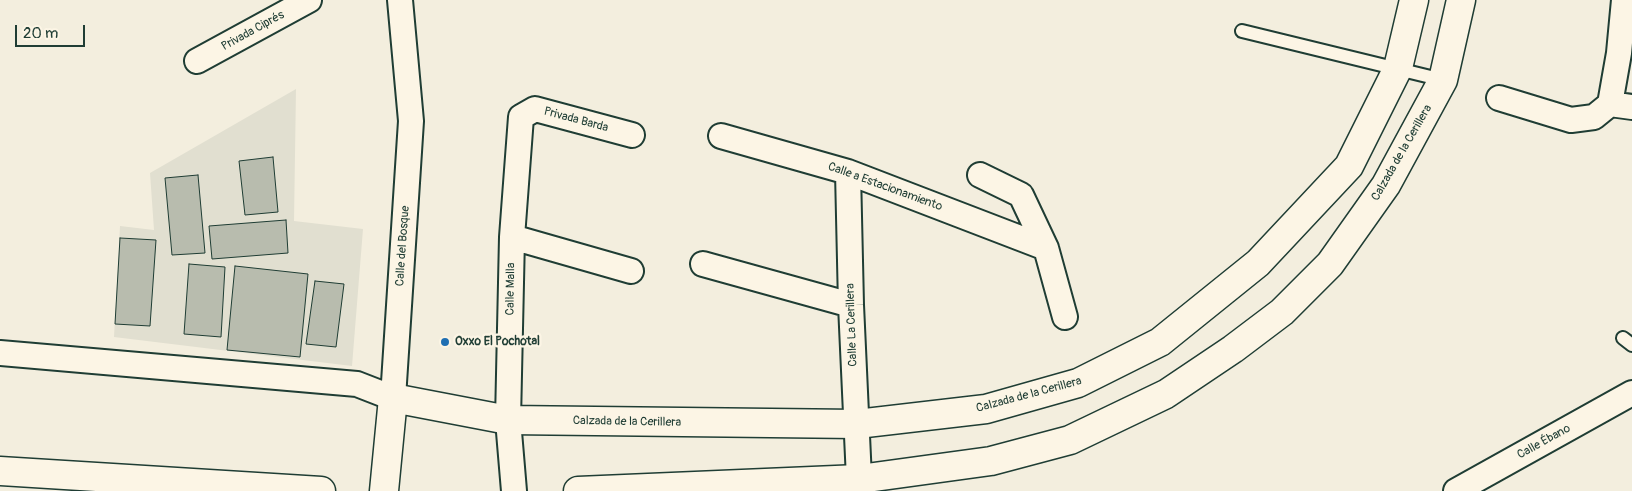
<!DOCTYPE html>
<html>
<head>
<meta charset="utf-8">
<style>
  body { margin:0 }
  #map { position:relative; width:1632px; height:491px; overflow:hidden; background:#f3eede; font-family:Pangolin,sans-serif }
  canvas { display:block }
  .scale { position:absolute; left:15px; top:25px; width:70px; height:22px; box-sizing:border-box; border:2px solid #1f3d34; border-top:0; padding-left:6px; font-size:15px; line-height:18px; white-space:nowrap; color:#1f3d34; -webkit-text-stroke:4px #fcf5e5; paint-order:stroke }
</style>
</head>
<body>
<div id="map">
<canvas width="1632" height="491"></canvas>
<div class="scale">20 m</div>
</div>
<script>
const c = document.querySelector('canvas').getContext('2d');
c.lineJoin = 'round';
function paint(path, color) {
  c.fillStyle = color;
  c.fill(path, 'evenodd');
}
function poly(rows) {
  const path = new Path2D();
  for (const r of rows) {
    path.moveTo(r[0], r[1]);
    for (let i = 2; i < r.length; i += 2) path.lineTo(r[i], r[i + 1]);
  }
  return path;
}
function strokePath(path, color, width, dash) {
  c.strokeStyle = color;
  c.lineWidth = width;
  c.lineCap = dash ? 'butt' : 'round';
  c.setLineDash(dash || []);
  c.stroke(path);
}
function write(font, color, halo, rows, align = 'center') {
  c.font = font + ' Pangolin,sans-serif';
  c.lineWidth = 4.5;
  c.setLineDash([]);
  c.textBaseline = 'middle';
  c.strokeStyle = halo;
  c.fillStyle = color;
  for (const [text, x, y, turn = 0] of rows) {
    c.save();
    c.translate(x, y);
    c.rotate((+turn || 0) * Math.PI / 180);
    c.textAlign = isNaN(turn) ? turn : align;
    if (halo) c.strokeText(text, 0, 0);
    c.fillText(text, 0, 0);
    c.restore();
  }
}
paint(poly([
  [296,89,294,221,363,229,352,366,114,337,120,226,154,230,150,173]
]), '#e1dfd0');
const building = poly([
  [273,157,278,212,245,215,239,161,273,157],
  [198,175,205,253,172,255,165,178,198,175],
  [286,220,288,253,212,259,209,226,286,220],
  [120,238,156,240,150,326,115,324,120,238],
  [189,264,225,267,221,337,184,334,189,264],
  [235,266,308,274,300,357,227,350,235,266],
  [315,281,344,284,336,347,306,344,315,281]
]);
paint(building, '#b8bcae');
strokePath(building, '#1f3d34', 1);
const service = poly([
  [1242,31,1443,80],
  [1623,338,1632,345]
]);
const minor = poly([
  [197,61,309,0],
  [1499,98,1571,120,1594,117,1610,104],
  [1610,104,1619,53,1624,0],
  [1610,104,1632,107],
  [721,136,848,172,1046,248],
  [848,172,851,305,859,479],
  [980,175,1021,195,1046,248,1065,317],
  [512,237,631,271],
  [703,264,851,305],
  [0,353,357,384,393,398,411,121,400,0],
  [514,491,508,420,512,237,521,117,535,109,632,135],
  [1456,491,1632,393]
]);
const tertiary = poly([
  [0,471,321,491],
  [384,491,393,398,508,420,857,424,986,409,1078,383,1160,342,1258,263,1349,166,1398,68,1414,0],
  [578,491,859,479,991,461,1070,440,1166,394,1233,349,1282,312,1330,264,1386,185,1443,80,1461,0]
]);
strokePath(service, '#1f3d34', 16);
strokePath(minor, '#1f3d34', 28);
strokePath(tertiary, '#1f3d34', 31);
strokePath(service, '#fcf5e5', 12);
strokePath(minor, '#fcf5e5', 24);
strokePath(tertiary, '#fcf5e5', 28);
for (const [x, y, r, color] of [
  [445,342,5,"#1f6fb2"]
]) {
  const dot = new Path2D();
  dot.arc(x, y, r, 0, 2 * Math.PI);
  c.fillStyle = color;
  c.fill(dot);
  strokePath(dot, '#fcf5e5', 2);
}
write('12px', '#1f3d34', '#fcf5e5', [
  ["Privada Ciprés",253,31,-29],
  ["Privada Barda",576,120,15],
  ["Calzada de la Cerillera",1402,153,-60],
  ["Calle a Estacionamiento",885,187,20],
  ["Calle del Bosque",403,246,-86],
  ["Calle Malla",511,289,-89],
  ["Calle La Cerillera",852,325,-92],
  ["Calzada de la Cerillera",1029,395,-15],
  ["Calzada de la Cerillera",627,422,1],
  ["Calle Ébano",1544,442,-29]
]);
write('bold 12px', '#1f3d34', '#fcf5e5', [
  ["Oxxo El Pochotal",455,342]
], 'left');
</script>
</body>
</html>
